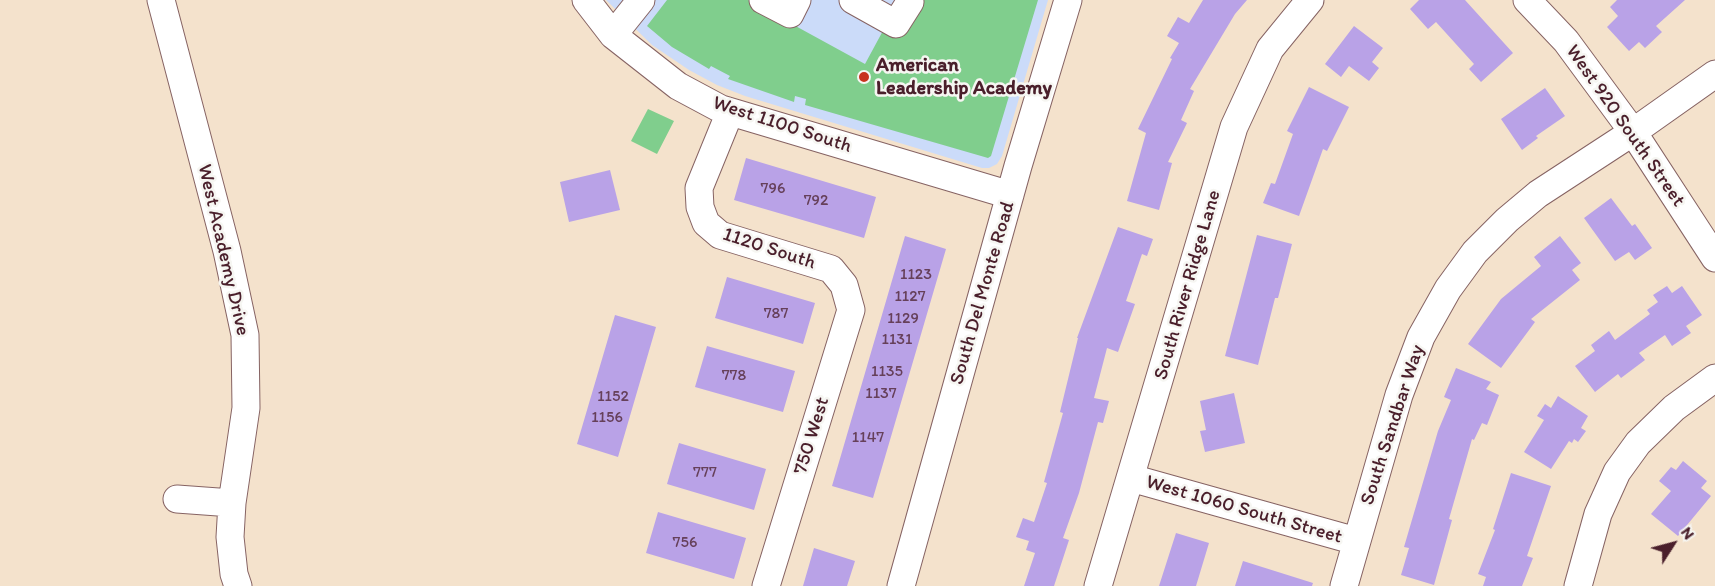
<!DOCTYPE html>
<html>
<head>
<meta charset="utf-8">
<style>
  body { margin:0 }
  #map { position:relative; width:1715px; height:586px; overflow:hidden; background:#f4e2cc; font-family:Itim,sans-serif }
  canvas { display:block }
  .north { position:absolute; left:1643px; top:514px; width:60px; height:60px; -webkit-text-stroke:4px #f6f6f2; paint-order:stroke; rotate:54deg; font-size:16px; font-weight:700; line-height:24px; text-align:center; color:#4a1f2b }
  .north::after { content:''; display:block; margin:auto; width:21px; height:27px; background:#4a1f2b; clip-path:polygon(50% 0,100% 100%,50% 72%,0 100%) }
</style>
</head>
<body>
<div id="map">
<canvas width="1715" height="586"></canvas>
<div class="north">N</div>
</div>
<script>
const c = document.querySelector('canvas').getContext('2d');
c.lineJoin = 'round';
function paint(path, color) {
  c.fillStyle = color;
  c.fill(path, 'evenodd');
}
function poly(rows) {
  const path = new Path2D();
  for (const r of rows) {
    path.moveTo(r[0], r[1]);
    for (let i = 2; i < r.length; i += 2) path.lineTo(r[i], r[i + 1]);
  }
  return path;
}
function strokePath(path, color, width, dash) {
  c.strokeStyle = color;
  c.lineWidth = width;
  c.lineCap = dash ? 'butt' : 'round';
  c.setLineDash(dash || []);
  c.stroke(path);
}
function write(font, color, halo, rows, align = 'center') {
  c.font = font + ' Itim,sans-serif';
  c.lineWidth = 5;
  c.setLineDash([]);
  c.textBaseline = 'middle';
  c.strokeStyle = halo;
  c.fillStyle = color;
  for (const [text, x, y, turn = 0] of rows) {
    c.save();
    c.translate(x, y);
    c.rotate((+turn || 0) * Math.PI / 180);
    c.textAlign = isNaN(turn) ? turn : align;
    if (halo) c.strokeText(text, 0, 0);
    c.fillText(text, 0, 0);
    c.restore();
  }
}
paint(poly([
  [606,0,1048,0,1002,156,997,164,989,168,982,168,745,96,717,85,689,70,652,45]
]), '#cbdbf9');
paint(poly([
  [667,0,748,0,865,64,885,27,903,36,921,3,916,0,1038,0,991,156,988,158,805,105,806,99,795,96,794,102,728,79,730,76,711,66,709,69,672,47,647,26],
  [648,109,674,121,657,154,631,141]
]), '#80ce8d');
paint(poly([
  [1203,0,1247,0,1235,14,1190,89,1194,91,1181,120,1187,123,1168,162,1172,163,1159,210,1127,201,1146,133,1138,129,1172,59,1170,58,1179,43,1167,36,1178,17,1189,23],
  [1419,0,1465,0,1513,53,1481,82,1469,69,1474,64,1436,22,1428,29,1410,9],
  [1617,0,1685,0,1656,26,1662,32,1645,48,1639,42,1629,51,1607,27,1618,16,1610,7],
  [1354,26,1383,48,1372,62,1379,68,1369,81,1349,66,1341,77,1325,64],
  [1309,87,1349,107,1327,151,1323,149,1299,216,1263,203,1271,183,1275,184,1293,134,1287,131],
  [1545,88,1565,116,1536,136,1538,138,1522,150,1501,119],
  [746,158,876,197,864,238,734,200],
  [610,170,620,210,569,222,560,182],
  [1611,198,1632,226,1635,224,1652,248,1635,260,1629,252,1615,261,1584,218],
  [1118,227,1153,239,1147,256,1142,254,1126,301,1135,304,1118,352,1107,348,1094,398,1109,401,1103,423,1098,422,1079,493,1063,538,1069,540,1054,586,1024,586,1035,553,1026,550,1029,541,1016,537,1023,518,1034,522,1047,483,1044,482,1063,413,1060,412,1078,338,1077,338],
  [1257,235,1292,244,1278,298,1275,298,1258,365,1225,356],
  [905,236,946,249,873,498,832,486],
  [1560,236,1581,263,1572,270,1580,280,1531,319,1535,322,1501,368,1468,344,1501,299,1541,266,1534,257],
  [727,277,815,303,803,344,715,318],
  [1667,286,1672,293,1682,286,1702,315,1686,326,1691,333,1672,346,1665,335,1639,353,1645,360,1621,378,1618,374,1595,392,1575,366,1595,351,1591,345,1609,331,1615,340,1650,314,1647,310,1658,302,1653,295],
  [615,315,656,327,618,457,577,444],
  [707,346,795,371,783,412,695,387],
  [1456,368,1491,382,1486,389,1499,395,1487,425,1482,423,1474,440,1472,439,1449,519,1452,520,1434,585,1401,575,1409,548,1404,547,1438,431,1451,400,1444,397],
  [1234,393,1245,443,1205,452,1200,431,1206,430,1200,401],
  [1558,396,1588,416,1581,428,1586,431,1578,442,1574,439,1572,443,1569,441,1551,469,1524,452,1544,420,1537,416,1545,404,1551,408],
  [679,443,766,469,754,510,667,484],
  [1683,461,1707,481,1701,488,1711,496,1678,536,1651,514,1671,491,1659,481,1671,467,1676,470],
  [1511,473,1551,486,1527,556,1533,558,1522,586,1483,586,1486,577,1478,574,1495,530,1493,529],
  [658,512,746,538,734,579,646,553],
  [1176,533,1209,543,1196,586,1159,586],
  [814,548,855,561,847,586,803,586],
  [1243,561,1313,583,1312,586,1235,586]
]), '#b9a2e7');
const minor = poly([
  [161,0,227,251,245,335,246,408,232,503,230,537,234,574,238,586],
  [586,0,613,35,678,86,721,109,1010,195],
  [763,0,790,14,797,0],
  [853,0,896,24,910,2],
  [1527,0,1566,41,1633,132,1715,258],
  [613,35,641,0],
  [730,112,699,188,700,207,706,223,720,235,831,269,844,285,851,310,766,586],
  [1131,478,1356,541],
  [177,499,232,503],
  [901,586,1018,166,1068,0],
  [1098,586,1234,127,1270,49,1310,0],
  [1344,586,1399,395,1421,337,1448,289,1475,252,1507,220,1538,194,1633,132,1715,74],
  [1578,586,1598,514,1617,472,1638,443,1674,408,1715,378]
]);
strokePath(minor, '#866363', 29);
strokePath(minor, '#fff', 27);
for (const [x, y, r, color] of [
  [864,77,6,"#c8321e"]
]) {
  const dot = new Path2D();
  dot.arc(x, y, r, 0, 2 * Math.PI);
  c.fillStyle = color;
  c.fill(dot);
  strokePath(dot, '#f6f6f2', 2);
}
write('16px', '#66405a', null, [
  ["796",773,189],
  ["792",816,201],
  ["1123",916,275],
  ["1127",910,297],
  ["787",776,314],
  ["1129",903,319],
  ["1131",897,340],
  ["1135",887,372],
  ["778",734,376],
  ["1137",881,394],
  ["1152",613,397],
  ["1156",607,418],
  ["1147",868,438],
  ["777",705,473],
  ["756",685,543]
]);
write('bold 20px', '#4a1f2b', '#f6f6f2', [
  ["American",876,66],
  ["Leadership Academy",876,89]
], 'left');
write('20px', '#4a1f2b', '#f6f6f2', [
  ["West 1100 South",782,125,18],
  ["West 920 South Street",1625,126,55],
  ["1120 South",769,249,18],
  ["West Academy Drive",223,250,77],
  ["South River Ridge Lane",1188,285,-74],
  ["South Del Monte Road",983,293,-74],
  ["South Sandbar Way",1393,425,-72],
  ["750 West",812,436,-73],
  ["West 1060 South Street",1244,510,16]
]);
</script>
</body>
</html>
